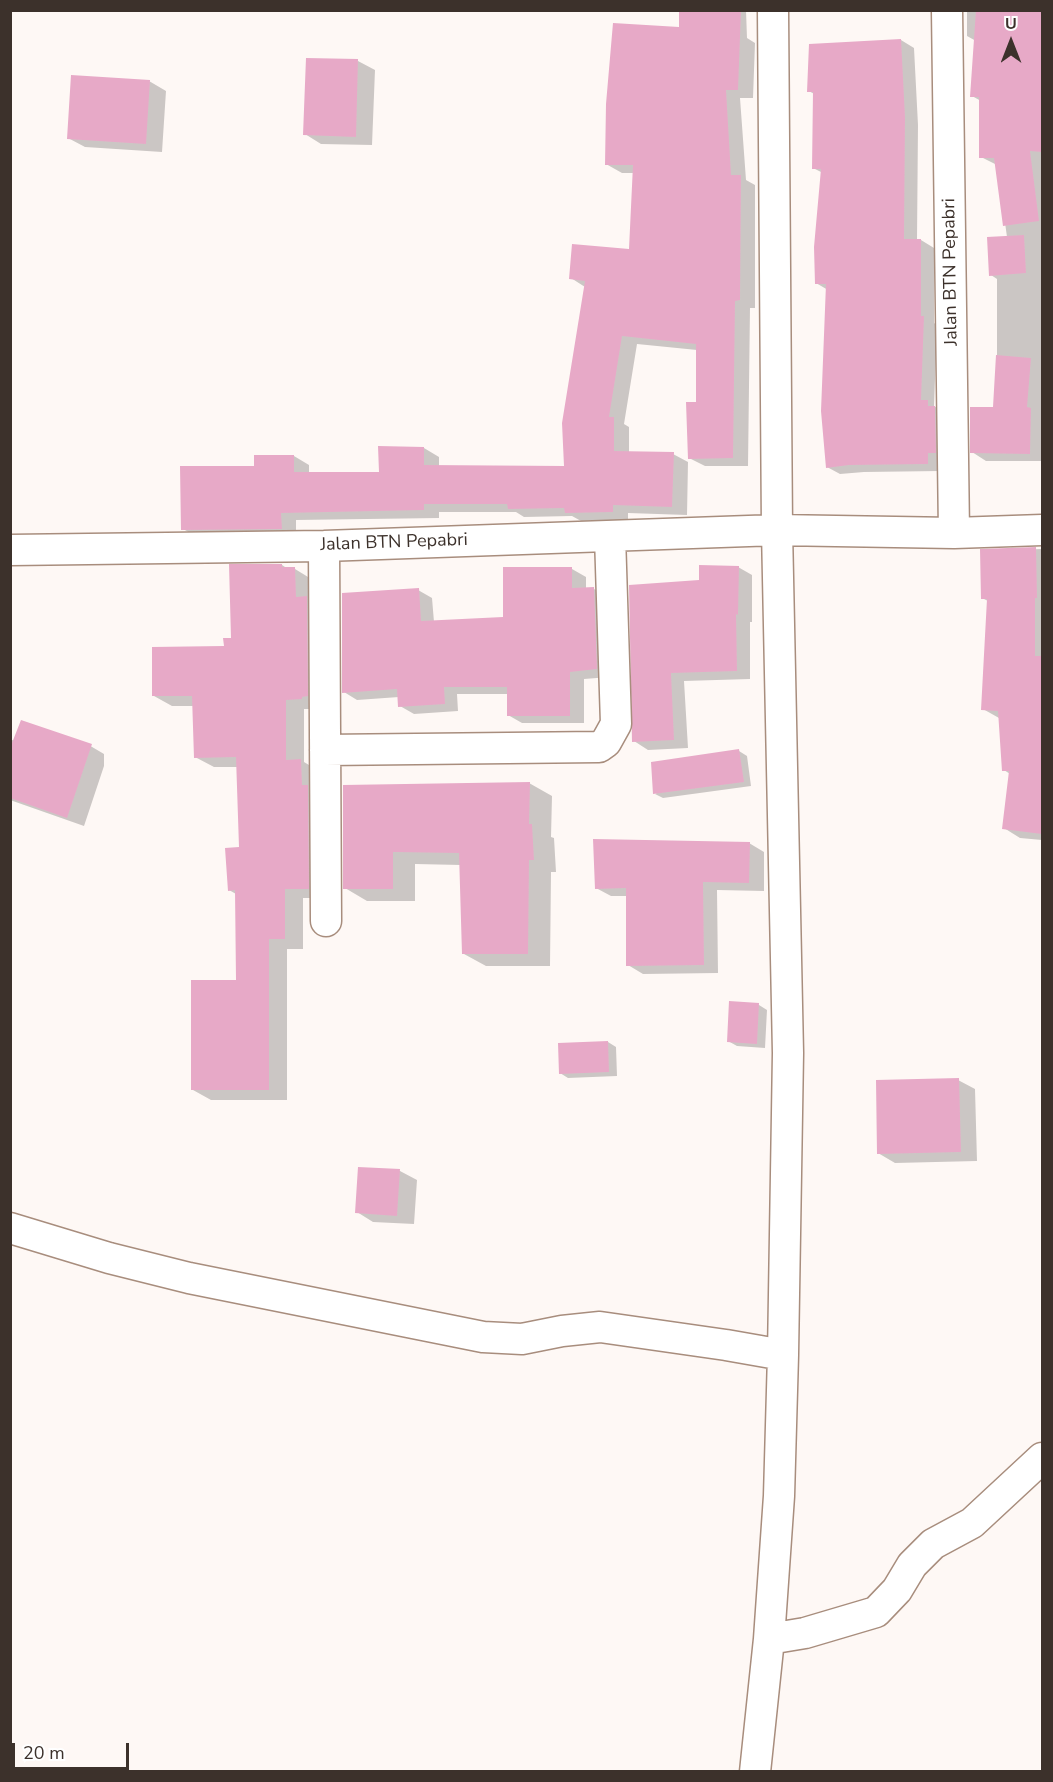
<!DOCTYPE html>
<html>
<head>
<meta charset="utf-8">
<style>
  body { margin:0 }
  #map { position:relative; width:1053px; height:1782px; overflow:hidden; background:#fef8f5; font-family:"Nunito Sans",sans-serif }
  canvas { display:block }
  .frame { position:absolute; inset:0; border:12px solid #3c312b; pointer-events:none }
  .north { position:absolute; left:981px; top:12px; width:60px; height:60px; -webkit-text-stroke:4px #fff; paint-order:stroke; rotate:0deg; font-size:16px; font-weight:700; line-height:24px; text-align:center; color:#3c312b }
  .north::after { content:''; display:block; margin:auto; width:21px; height:27px; background:#3c312b; clip-path:polygon(50% 0,100% 100%,50% 72%,0 100%) }
  .scale { position:absolute; left:12px; top:1743px; width:117px; height:27px; box-sizing:border-box; border:3px solid #3c312b; border-top:0; padding-left:8px; font-size:18px; line-height:21px; white-space:nowrap; color:#3c312b; -webkit-text-stroke:4px #fff; paint-order:stroke }
</style>
</head>
<body>
<div id="map">
<canvas width="1053" height="1782"></canvas>
<div class="frame"></div>
<div class="north">U</div>
<div class="scale">20 m</div>
</div>
<script>
const c = document.querySelector('canvas').getContext('2d');
c.lineJoin = 'round';
function paint(path, color) {
  c.fillStyle = color;
  c.fill(path, 'evenodd');
}
function poly(rows) {
  const path = new Path2D();
  for (const r of rows) {
    path.moveTo(r[0], r[1]);
    for (let i = 2; i < r.length; i += 2) path.lineTo(r[i], r[i + 1]);
  }
  return path;
}
function strokePath(path, color, width, dash) {
  c.strokeStyle = color;
  c.lineWidth = width;
  c.lineCap = dash ? 'butt' : 'round';
  c.setLineDash(dash || []);
  c.stroke(path);
}
function write(font, color, halo, rows, align = 'center') {
  c.font = font + ' "Nunito Sans",sans-serif';
  c.lineWidth = 6;
  c.setLineDash([]);
  c.textBaseline = 'middle';
  c.strokeStyle = halo;
  c.fillStyle = color;
  for (const [text, x, y, turn = 0] of rows) {
    c.save();
    c.translate(x, y);
    c.rotate((+turn || 0) * Math.PI / 180);
    c.textAlign = isNaN(turn) ? turn : align;
    if (halo) c.strokeText(text, 0, 0);
    c.fillText(text, 0, 0);
    c.restore();
  }
}
paint(poly([
  [680,10,746,10,747,38,755,43,753,98,740,98,746,180,755,185,755,308,750,308,748,466,705,466,689,458,697,404,697,350,637,344,624,424,629,427,629,453,673,454,688,462,687,515,628,513,628,520,581,521,572,516,524,517,516,512,439,512,439,518,296,520,296,537,198,537,183,529,255,468,294,456,309,465,309,474,381,474,380,448,424,448,439,457,439,467,565,468,585,287,571,278,630,251,634,173,622,173,606,164,681,28],
  [967,10,1042,10,1042,461,986,461,972,452,994,409,997,372,997,279,991,275,1007,237,997,165,981,157,981,101,972,96,976,41,967,36],
  [901,40,914,48,918,125,917,240,921,240,934,248,934,323,937,325,934,406,940,410,941,471,864,472,840,474,827,467,828,290,816,283,823,173,813,168,814,94,809,91],
  [358,61,375,70,372,145,321,144,305,134],
  [149,81,166,91,162,152,85,147,68,138],
  [1042,549,1042,840,1020,838,1004,828,1010,774,1004,770,999,718,983,709,988,601,982,598,981,551],
  [282,565,288,569,295,569,313,580,320,709,304,709,304,762,319,771,327,898,303,898,303,949,287,949,287,1100,211,1100,193,1090,238,981,236,894,229,890,241,848,238,767,214,767,195,757,194,706,172,706,154,696,225,648,233,639],
  [738,567,752,575,752,622,750,622,750,679,684,681,688,748,648,750,634,741,700,582],
  [504,569,572,569,586,577,586,589,594,589,608,597,610,677,584,679,584,723,522,723,508,715,508,694,457,694,458,711,414,714,400,706,399,697,357,700,344,692,418,590,432,598,434,622,504,619],
  [10,740,87,744,104,754,104,766,84,826,10,800],
  [739,751,747,756,751,786,663,798,655,794],
  [529,783,552,796,551,837,554,838,556,872,551,872,550,966,486,966,464,954,461,865,415,864,415,901,367,901,345,888,344,786],
  [749,843,764,852,764,891,717,890,718,973,643,974,628,965,628,896,611,896,596,888],
  [730,1003,759,1005,767,1010,765,1048,737,1046,728,1041],
  [608,1042,616,1047,617,1076,568,1078,560,1073],
  [958,1080,975,1089,977,1161,895,1163,878,1153],
  [359,1168,400,1171,417,1180,414,1224,373,1222,357,1212]
]), '#0003');
paint(poly([
  [679,10,741,10,738,90,726,90,731,175,741,175,740,300,735,301,733,458,688,459,686,402,696,402,696,344,622,336,609,417,614,417,614,451,674,452,672,507,613,505,613,512,565,513,564,508,508,509,507,504,424,504,424,510,281,513,282,529,181,530,180,466,254,466,254,455,294,455,294,472,379,472,378,446,424,447,424,465,564,466,562,423,585,281,569,279,572,244,629,249,633,165,605,165,606,104,613,23,679,27],
  [976,10,1042,10,1042,152,1030,151,1039,221,1003,226,994,158,979,158,979,97,970,97],
  [901,39,905,117,904,239,921,239,921,316,924,316,921,400,928,400,928,406,935,406,936,453,928,453,928,464,849,465,826,468,821,411,826,284,815,284,814,247,821,169,812,169,813,92,807,92,809,44],
  [306,58,358,59,356,137,303,135],
  [71,75,150,80,146,144,67,139],
  [1024,235,1026,273,989,276,987,237],
  [996,355,1031,358,1027,407,1031,408,1030,454,970,453,970,407,993,407],
  [1036,547,1037,598,1035,598,1035,656,1042,656,1042,834,1002,829,1009,771,1002,771,998,711,981,710,987,599,981,599,980,549],
  [229,564,282,564,282,567,295,567,296,597,307,596,308,696,302,697,302,699,286,700,286,760,301,759,302,785,308,785,309,889,285,889,285,939,269,939,269,1090,191,1090,191,980,236,980,235,890,228,891,225,848,239,847,236,757,194,758,192,696,152,696,152,647,224,646,223,638,231,638],
  [699,565,739,566,738,615,736,614,737,671,671,673,674,740,632,742,629,585,699,580],
  [503,567,572,567,572,588,594,587,597,669,570,672,570,716,507,716,507,687,444,687,445,704,398,707,397,689,342,693,342,593,419,588,421,621,503,617],
  [21,720,92,744,67,818,10,798,10,748],
  [739,749,744,782,653,794,651,762],
  [530,782,529,824,532,824,534,860,529,860,528,954,462,954,459,853,393,852,393,889,343,889,343,785],
  [593,839,750,842,749,883,703,882,704,965,626,966,626,888,595,889],
  [729,1001,759,1003,757,1044,727,1042],
  [608,1041,609,1072,559,1074,558,1043],
  [959,1078,961,1152,877,1154,876,1080],
  [358,1167,400,1169,397,1216,355,1213]
]), '#e7a9c7');
const minor = poly([
  [947,10,954,533],
  [324,546,326,921],
  [10,550,324,546,777,530,954,533,1042,530],
  [325,750,599,747,606,742,616,724,610,536],
  [10,1228,109,1258,189,1278,483,1337,522,1339,562,1331,600,1327,726,1345,783,1355],
  [769,1639,805,1633,876,1612,897,1590,912,1565,933,1544,972,1523,1042,1458],
  [755,1772,769,1639,779,1496,783,1355,788,1053,777,530,773,10]
]);
strokePath(minor, '#a88d7d', 33);
strokePath(minor, '#fff', 30);
write('18px', '#3c312b', '#fff', [
  ["Jalan BTN Pepabri",951,272,-91],
  ["Jalan BTN Pepabri",394,543,-2]
]);
</script>
</body>
</html>
